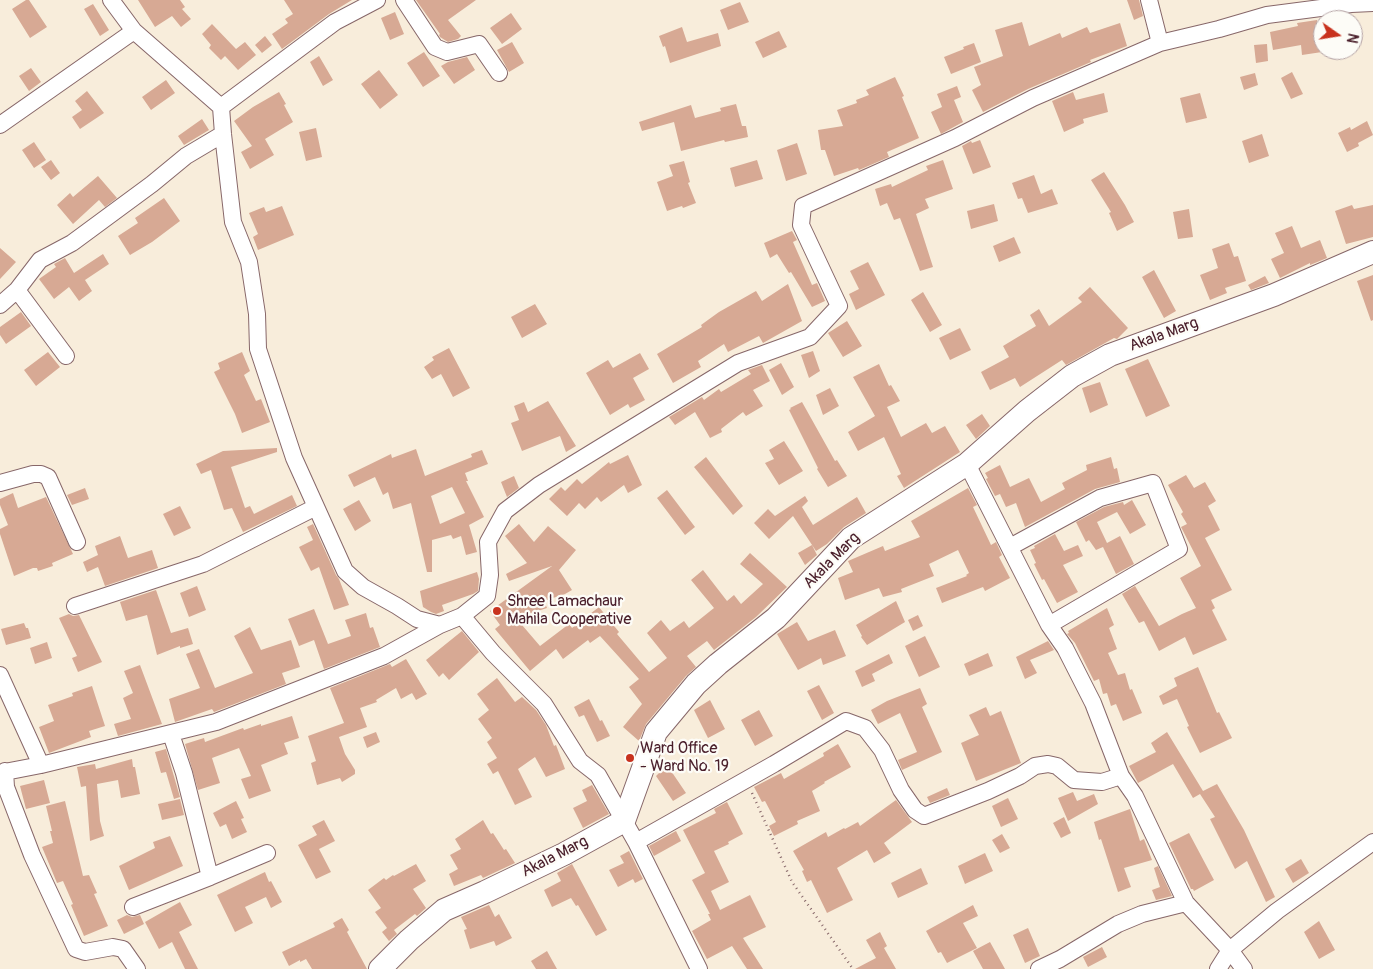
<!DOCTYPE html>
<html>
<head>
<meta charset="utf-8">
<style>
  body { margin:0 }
  #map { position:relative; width:1373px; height:969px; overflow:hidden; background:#f8eddb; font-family:Pangolin,sans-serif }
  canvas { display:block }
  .north { position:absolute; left:1313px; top:10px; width:50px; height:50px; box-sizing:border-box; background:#fdfcf7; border:1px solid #b5a4a5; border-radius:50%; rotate:103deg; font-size:14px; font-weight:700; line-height:20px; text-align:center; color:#4a1f2b }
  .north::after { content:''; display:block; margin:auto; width:18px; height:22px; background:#c8321e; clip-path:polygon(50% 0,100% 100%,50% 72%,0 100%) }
</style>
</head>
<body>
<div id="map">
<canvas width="1373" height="969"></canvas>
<div class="north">N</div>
</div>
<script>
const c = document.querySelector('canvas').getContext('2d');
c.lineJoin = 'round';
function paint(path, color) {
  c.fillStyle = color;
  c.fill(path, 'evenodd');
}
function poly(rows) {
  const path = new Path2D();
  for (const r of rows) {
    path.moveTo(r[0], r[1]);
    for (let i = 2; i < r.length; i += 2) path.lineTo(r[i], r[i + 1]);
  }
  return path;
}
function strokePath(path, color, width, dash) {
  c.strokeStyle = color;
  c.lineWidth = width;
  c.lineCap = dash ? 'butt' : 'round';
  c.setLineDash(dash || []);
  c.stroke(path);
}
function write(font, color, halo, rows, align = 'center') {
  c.font = font + ' Pangolin,sans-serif';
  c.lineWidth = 4.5;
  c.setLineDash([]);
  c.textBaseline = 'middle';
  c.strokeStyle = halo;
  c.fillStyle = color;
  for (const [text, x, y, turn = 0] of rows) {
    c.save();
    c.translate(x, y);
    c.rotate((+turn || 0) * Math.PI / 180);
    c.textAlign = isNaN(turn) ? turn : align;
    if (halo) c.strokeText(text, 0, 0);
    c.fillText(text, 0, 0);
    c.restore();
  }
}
paint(poly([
  [26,0,29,0,47,27,30,38,12,9],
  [138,0,180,0,185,7,182,9,191,19,181,27,172,16,155,27],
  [284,0,352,0,329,14,282,49,272,34,288,23,285,19,293,14],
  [416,0,476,0,448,20,461,36,458,39,448,42,440,37,439,35,440,34],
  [1127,0,1139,0,1143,16,1134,20],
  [740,2,749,22,728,30,720,10],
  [93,4,109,30,100,36,84,9],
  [395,12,404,34,390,40,381,18],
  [511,13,522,29,502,44,490,28],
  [1317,20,1322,52,1302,55,1301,45,1273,50,1270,32,1298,26,1297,23],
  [1022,22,1029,46,1060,33,1062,38,1087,27,1090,33,1120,23,1127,46,1090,60,1091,62,1028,89,983,112,972,90,981,85,974,67,1003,56,995,30],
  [212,24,236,49,245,42,256,55,238,70,225,56,221,60,209,48,211,45,202,34],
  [682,27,687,42,718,33,721,46,670,63,665,46,663,47,659,36],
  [779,31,787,47,763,58,755,42],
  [265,36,272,45,262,53,255,45],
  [512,42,524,63,509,72,497,50],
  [974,43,981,62,951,74,944,57,964,49,963,47],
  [1267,44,1268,61,1256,63,1254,45],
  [424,52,440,76,423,87,407,63],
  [319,56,333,80,323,86,310,62],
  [467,57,475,70,454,84,441,66,448,62],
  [31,68,41,82,29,91,19,76],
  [379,70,398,95,380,109,361,84],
  [1292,72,1303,94,1291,99,1281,78],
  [1255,73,1258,85,1244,90,1240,77],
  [895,77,904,96,902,97,919,138,887,152,889,157,859,170,858,168,834,176,825,150,821,150,818,130,843,126,837,110,857,103,856,100,869,95,866,90],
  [166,80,175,93,151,110,142,97],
  [957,86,961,97,954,100,963,122,941,134,931,112,942,107,937,94],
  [87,91,104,113,80,129,72,117,82,110,75,101],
  [279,92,286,104,284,105,293,122,265,139,274,155,250,169,241,152,252,146,234,121,253,107],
  [1073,92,1076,100,1104,93,1108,112,1083,119,1084,123,1064,132,1052,101],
  [1200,93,1207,118,1186,123,1180,98],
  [736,104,742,126,746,126,748,137,725,142,724,140,681,151,674,122,642,131,639,122,691,105,695,118,721,111,720,108],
  [202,119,209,130,184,145,178,136],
  [1367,121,1373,135,1358,143,1359,146,1347,152,1338,133,1350,127,1351,130],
  [316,128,322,157,306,161,299,132],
  [1262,134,1269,156,1249,163,1242,141],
  [980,140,991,167,973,174,962,146,971,141,972,143],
  [34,142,46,160,34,168,22,150],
  [797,143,807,174,786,181,777,150],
  [51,160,60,173,51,180,41,167],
  [757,160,763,179,735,187,730,168],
  [943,160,953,189,925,199,929,208,916,214,933,267,920,271,900,218,894,220,887,203,880,206,875,189,891,184,892,187,928,170,926,166],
  [684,161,690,182,688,183,696,203,683,208,682,206,667,211,657,182,673,176,669,165],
  [1104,172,1125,205,1134,222,1117,231,1109,213,1111,212,1091,180],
  [1034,175,1041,194,1052,189,1058,204,1028,213,1022,198,1018,199,1012,183],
  [98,176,117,198,105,207,99,200,73,224,57,205,70,193,73,197],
  [164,198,180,221,152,242,130,255,118,236,138,223,135,218],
  [994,204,998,221,971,229,967,211],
  [1352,205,1354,209,1373,205,1373,237,1346,244,1335,211],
  [282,206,294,235,258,250,253,237,258,234,249,213,264,207,266,212],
  [1189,209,1193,237,1178,239,1173,212],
  [1292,226,1301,248,1320,240,1327,258,1310,265,1310,263,1280,278,1271,259,1284,253,1275,233],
  [792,231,797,240,793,242,812,285,817,283,825,301,812,307,791,272,789,273,777,254,770,258,764,243],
  [1014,237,1021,253,999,262,993,246],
  [1229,243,1234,257,1238,256,1246,281,1225,288,1227,293,1210,300,1200,275,1218,268,1212,249],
  [0,248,16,262,0,279],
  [103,254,109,264,85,280,92,291,79,301,69,287,54,299,39,279,56,267,54,264,65,258,74,273],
  [868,262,885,295,856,310,849,294,859,289,850,271],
  [1154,270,1176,311,1164,318,1142,277],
  [1373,275,1373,320,1371,321,1357,281],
  [1265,276,1269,283,1251,290,1248,285],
  [788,284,802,321,763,343,759,336,728,352,724,344,698,361,701,367,673,383,657,354,702,327,701,325,719,312,756,291,762,301],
  [1090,287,1128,328,1117,339,1114,338,1066,365,1062,360,1020,387,1015,378,990,390,981,372,1009,357,1003,346,1036,326,1030,315,1039,309,1049,326,1082,302,1078,298],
  [923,292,942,325,930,332,911,300],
  [535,304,547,324,522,338,511,317],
  [21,312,31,326,6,344,0,335,0,327],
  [847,321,862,346,843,357,828,333],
  [960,328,971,350,950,360,939,338],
  [449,348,470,388,453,397,441,374,432,379,424,367,434,360,432,357],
  [813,351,820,371,809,378,801,355],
  [48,352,60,367,36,386,24,370],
  [242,352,250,371,244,375,256,401,261,399,270,422,242,433,235,414,214,372,220,369,218,363],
  [640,353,649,369,633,378,645,400,630,408,628,404,610,415,586,373,608,360,613,368],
  [1148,359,1170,406,1146,417,1125,369],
  [781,363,794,387,782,395,769,370],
  [879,364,889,386,891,385,900,401,887,407,901,437,926,423,932,433,945,426,960,452,904,488,897,476,901,474,884,437,858,451,848,432,875,416,853,377],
  [762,365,770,381,753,390,763,406,746,416,743,412,721,429,722,432,710,438,695,412,675,425,669,417,702,397,704,400,719,389,721,392,751,374,748,370],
  [1100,382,1108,405,1090,413,1082,388],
  [830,388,839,406,823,415,816,395],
  [548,401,576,446,566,452,560,436,522,451,511,423,519,420,514,406,524,402,528,412],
  [802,402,835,461,837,460,847,476,828,487,817,469,818,468,789,410,791,409,790,408],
  [982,414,990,426,976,439,966,425],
  [784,441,803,471,779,485,765,463,774,459,769,450],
  [277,448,277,452,231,467,245,508,250,506,254,514,292,495,297,506,243,532,232,508,224,510,211,470,201,474,196,464,223,451],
  [416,449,425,476,472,457,471,454,482,450,488,464,465,473,468,481,466,481,484,517,469,525,477,552,466,555,461,536,453,539,451,535,432,540,432,572,427,572,411,503,393,509,388,492,383,495,375,477,354,487,348,475,391,454,392,458],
  [452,487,465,513,440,524,431,496],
  [628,455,642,485,628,493,624,485,601,502,597,497,585,509,579,503,567,516,549,499,561,487,565,491,577,479,582,484,609,462,610,464],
  [706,457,743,506,733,515,694,467],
  [1111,457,1114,469,1117,468,1120,482,1095,489,1025,527,1016,503,1006,507,1000,494,995,496,986,479,988,478,985,473,1000,465,1010,487,1029,478,1041,502,1065,489,1062,483,1087,470,1086,465],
  [1186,475,1194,488,1205,482,1216,501,1208,506,1220,530,1205,538,1232,590,1211,600,1215,608,1212,610,1227,640,1193,655,1185,637,1159,651,1144,621,1139,623,1122,594,1135,586,1159,626,1182,614,1196,608,1180,578,1201,566,1181,527,1187,524,1181,514,1183,512,1168,485],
  [514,476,519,488,507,497,501,482],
  [85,488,89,499,72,505,67,495],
  [968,488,977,505,973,507,991,545,996,542,1002,555,999,557,1010,578,985,591,983,587,942,603,936,588,967,576,966,575,969,573,958,550,929,564,934,576,901,589,902,592,883,597,879,588,845,600,838,578,853,572,848,561,883,546,885,551,920,537,911,521],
  [667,490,695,527,685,535,657,498],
  [13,493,18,508,46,497,73,554,52,563,53,566,38,571,37,568,33,568,14,576,0,534,0,529,8,525,0,505,0,499],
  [805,496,808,501,802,507,813,525,857,497,866,513,844,527,827,544,816,551,793,516,769,539,754,523,768,509,775,516],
  [359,500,371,521,355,531,343,509],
  [1132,500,1146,525,1130,534,1117,512,1097,522,1107,543,1120,536,1134,564,1116,574,1103,547,1096,550,1089,540,1086,542,1076,522,1104,507,1123,502,1124,505],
  [180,506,191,528,174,536,163,514],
  [313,524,336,575,339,579,349,605,334,610,319,567,311,571,299,547,313,540,307,527],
  [519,524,534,542,548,526,576,550,559,570,572,590,565,594,544,601,547,608,516,618,540,646,569,624,572,628,599,607,619,632,617,634,649,672,667,658,647,633,661,620,670,631,684,621,689,628,714,608,691,580,703,570,727,601,734,595,741,604,763,584,740,564,750,553,787,587,756,617,714,650,707,641,687,656,696,667,686,676,646,724,639,741,623,727,642,704,629,687,639,679,600,636,590,643,588,640,563,659,556,649,530,671,495,629,500,625,490,611,552,566,509,581,506,574,527,563,505,536],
  [1055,534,1064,551,1078,545,1083,556,1063,565,1078,592,1057,603,1044,579,1042,580,1034,564,1036,563,1030,550,1035,548,1034,546],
  [120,536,128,558,152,550,158,568,105,586,98,567,87,572,83,562,98,555,95,546],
  [812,545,817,555,805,565,798,553],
  [477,572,479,579,478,591,473,594,442,605,444,611,436,614,431,612,423,607,420,591],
  [197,586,206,610,189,617,180,593],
  [156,590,171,633,188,628,193,644,180,648,180,646,157,655,147,615,126,621,120,602],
  [896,601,905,622,867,645,861,637,862,636,856,625],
  [1107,608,1114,625,1109,628,1117,649,1108,653,1118,675,1125,673,1130,690,1132,689,1142,713,1123,721,1116,704,1111,706,1107,693,1103,694,1099,679,1094,681,1075,643,1067,634,1069,633,1068,631],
  [314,609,328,644,351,636,345,620,366,613,370,628,373,627,380,647,324,669,314,640,299,646,288,619],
  [69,614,73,616,79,615,102,662,78,672,72,658,77,656,59,618],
  [918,615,923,626,913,631,908,620],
  [797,622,808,641,835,630,846,656,823,665,821,658,798,670,777,634],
  [24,623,26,628,28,628,31,638,6,645,1,629],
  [250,627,261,650,291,640,300,667,282,673,286,684,214,712,212,709,175,722,169,699,200,688,186,654,199,649,215,688,253,673,234,636],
  [462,631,479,652,449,680,443,673,439,677,426,660],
  [925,636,940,667,919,677,905,646],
  [1048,641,1054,650,1030,660,1037,673,1025,679,1016,657],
  [47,642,52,658,35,664,30,648],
  [988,653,993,666,969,676,964,664],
  [889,654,893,663,872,674,875,681,862,687,855,671],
  [406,659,427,694,416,700,412,693,401,699,396,688,376,700,377,702,360,708,367,727,339,737,345,754,355,770,355,774,342,782,340,778,317,785,311,763,316,761,308,736,344,723,330,688,390,664,392,667],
  [140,665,162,724,118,736,114,724,131,719,123,698,133,693,124,671],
  [1198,667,1217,713,1219,712,1232,738,1200,753,1187,727,1189,726,1177,699,1163,705,1159,696,1177,686,1174,678],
  [497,678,515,702,522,697,536,710,546,725,554,746,556,745,565,769,546,777,535,757,518,769,532,797,515,805,498,771,493,774,487,764,497,758,487,742,492,738,478,719,489,710,477,694],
  [819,685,834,713,822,720,807,691],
  [92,686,105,726,89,731,91,737,49,753,39,727,54,721,48,705,73,696,72,693],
  [920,688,927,704,922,707,942,752,902,770,898,760,917,752,900,713,878,724,871,710,887,701],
  [589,699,600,721,602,720,610,736,597,742,584,715,579,717,574,707],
  [710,700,725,729,708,738,694,710],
  [986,707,990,716,1001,711,1021,763,976,781,961,743,979,735,969,715],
  [759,710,773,736,755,746,741,720],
  [292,716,299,738,284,743,288,754,261,765,271,791,249,799,241,779,251,776,239,748,212,758,220,783,198,790,185,744,204,738,205,742,243,728,244,730,261,724,261,726],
  [376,732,380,742,367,748,363,737],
  [1167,732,1203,791,1217,784,1244,830,1275,897,1266,902,1247,861,1235,869,1210,819,1215,817,1200,794,1193,798,1173,764,1138,783,1137,781,1129,766,1156,752,1151,743],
  [838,744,851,767,824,782,825,783,812,791,820,811,797,821,798,824,774,836,769,826,776,822,765,801,762,802,754,787,781,773,784,779,824,756,823,753],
  [166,749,180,797,174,799,166,772,161,773,155,752],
  [132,759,133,767,135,767,140,794,121,798,118,780,97,784,100,821,104,836,90,841,86,786,81,787,77,767,95,764,96,769],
  [667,765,686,793,673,801,656,776],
  [44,780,50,803,26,809,20,786],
  [592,785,609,814,583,828,573,808,587,801,582,790],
  [947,788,950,795,930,803,927,797],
  [1073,792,1077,801,1094,794,1098,804,1068,821,1058,798],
  [1008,798,1018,819,1001,827,992,806],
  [180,799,184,815,162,820,158,804],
  [896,800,912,822,884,843,891,853,874,863,867,850,837,868,853,900,827,913,811,880,807,882,802,871,804,870,793,851,826,832,828,837,844,828,845,829,858,822,860,826],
  [65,801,83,876,89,875,97,893,94,894,108,926,84,936,71,905,73,904,63,881,57,883,42,847,53,843,50,831,52,831,46,806],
  [236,801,244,818,241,819,247,832,232,839,226,824,220,827,213,813],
  [727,802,743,834,728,842,729,844,714,851,729,882,711,891,720,910,750,895,766,927,743,938,763,969,747,969,732,946,707,959,692,931,711,920,708,914,710,914,692,880,705,873,683,830,716,813,714,809],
  [1130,809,1140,841,1144,839,1152,860,1124,868,1131,887,1118,892,1101,839,1099,840,1094,822],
  [1064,817,1071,833,1061,838,1053,823],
  [324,820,335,841,319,849,331,872,316,879,298,845,317,835,312,826],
  [483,820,491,834,493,833,504,850,506,849,515,863,483,878,481,875,454,886,449,874,458,869,450,855,461,849,455,839],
  [676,831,681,841,654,856,649,846],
  [1189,833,1214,880,1194,891,1193,889,1191,889,1169,843],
  [1002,834,1010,848,1000,853,992,840],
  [170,836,183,866,129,890,119,866,155,848,153,842],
  [629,851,643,879,635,883,633,879,618,887,609,870,624,863,620,856],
  [985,853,993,871,965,884,958,866],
  [1301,859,1309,873,1293,883,1285,869],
  [416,864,426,881,413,889,426,908,417,916,415,914,394,930,397,934,389,941,382,932,387,928,375,912,381,908,368,890,384,878,386,880,393,875,394,876],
  [572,864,607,930,596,936,578,905,576,906,571,898,552,907,544,890,561,881,557,873],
  [1158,866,1172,896,1156,900,1152,890,1160,887,1154,868],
  [921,868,928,884,898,898,891,883],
  [265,872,269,882,271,881,282,902,271,908,266,897,245,907,253,923,235,932,217,895],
  [180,902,192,925,179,932,198,969,185,969,172,942,159,949,145,922],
  [489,905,495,917,499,914,512,938,496,946,494,941,470,949,464,930,467,929,461,917],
  [973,905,978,916,963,923,977,948,947,963,941,952,938,953,926,931],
  [127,915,132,917,140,915,144,924,124,934,117,920],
  [342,918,349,930,347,932,367,969,312,969,306,959,300,962,300,960,289,966,282,952,335,927,333,923],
  [1319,921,1335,950,1319,959,1304,932],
  [1028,928,1040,956,1025,963,1013,935],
  [880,932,887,946,884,948,896,969,855,969,876,958,866,940],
  [990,942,1005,969,983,969,973,951],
  [1102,947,1107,957,1088,967,1083,957],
  [547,951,557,969,536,969,531,961]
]), '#d7a994');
const street = poly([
  [111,0,134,31,221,107,223,134,233,222,249,262,257,314,258,349,294,458,345,571,363,587,397,606,417,619,440,625],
  [404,0,435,47,447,52,479,44,499,73],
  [1149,0,1160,43],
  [221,107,335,22,377,0],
  [0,125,134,31],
  [17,290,66,356],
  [0,305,17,290,40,260,72,243,152,184,186,156,223,134],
  [967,464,1049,625,1065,648,1093,703,1121,776,1135,796,1186,903],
  [0,483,33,474,41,474,48,477,77,542],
  [1010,547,1100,498,1153,483,1179,549,1049,625],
  [75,606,203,564,316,507],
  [462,616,493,653,544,704,580,761,598,775,636,842,699,969],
  [0,675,41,765],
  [5,771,6,787,32,855,76,949,85,952,113,947,123,949,137,969],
  [0,773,41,765,216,722,384,656,440,625,462,616,487,596,490,575,488,542,505,511,539,485,738,363,810,337,839,306,801,225,803,206,955,138,1033,98,1160,43,1219,29,1267,15,1351,4,1373,3],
  [636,842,774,764,846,721,865,728,882,750,901,790,915,810,924,816,988,791,1020,776,1035,766,1048,764,1057,766,1074,780,1102,782,1121,776],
  [210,877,267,853],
  [133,907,210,877,184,773,171,734],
  [1039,969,1060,959,1118,924,1142,914,1186,903,1230,950,1244,969],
  [1218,969,1230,950,1277,911,1373,842]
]);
const secondary = poly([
  [380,969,409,940,444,910,485,892,564,854,624,821,656,732,696,684,718,664,776,618,851,538,967,464,1027,411,1072,376,1110,355,1274,295,1373,252]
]);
strokePath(street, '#876769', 18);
strokePath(secondary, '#876769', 24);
strokePath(poly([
  [752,793,792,882,853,969]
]), '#876769', 2.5, [1, 4]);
strokePath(street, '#fff', 16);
strokePath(secondary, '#fff', 22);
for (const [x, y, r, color] of [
  [497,611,5,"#c8321e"],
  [630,758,5,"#c8321e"]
]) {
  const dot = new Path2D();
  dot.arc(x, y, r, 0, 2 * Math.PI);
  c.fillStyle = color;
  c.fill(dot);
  strokePath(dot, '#fdfcf7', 2);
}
write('16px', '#4a1f2b', '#fdfcf7', [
  ["Akala Marg",1164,335,-20],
  ["Akala Marg",832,561,-45],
  ["Akala Marg",555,857,-27]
]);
write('16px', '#4a1f2b', '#fdfcf7', [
  ["Shree Lamachaur",507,602],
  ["Mahila Cooperative",507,620],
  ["Ward Office",640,749],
  ["- Ward No. 19",640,767]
], 'left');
</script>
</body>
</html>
